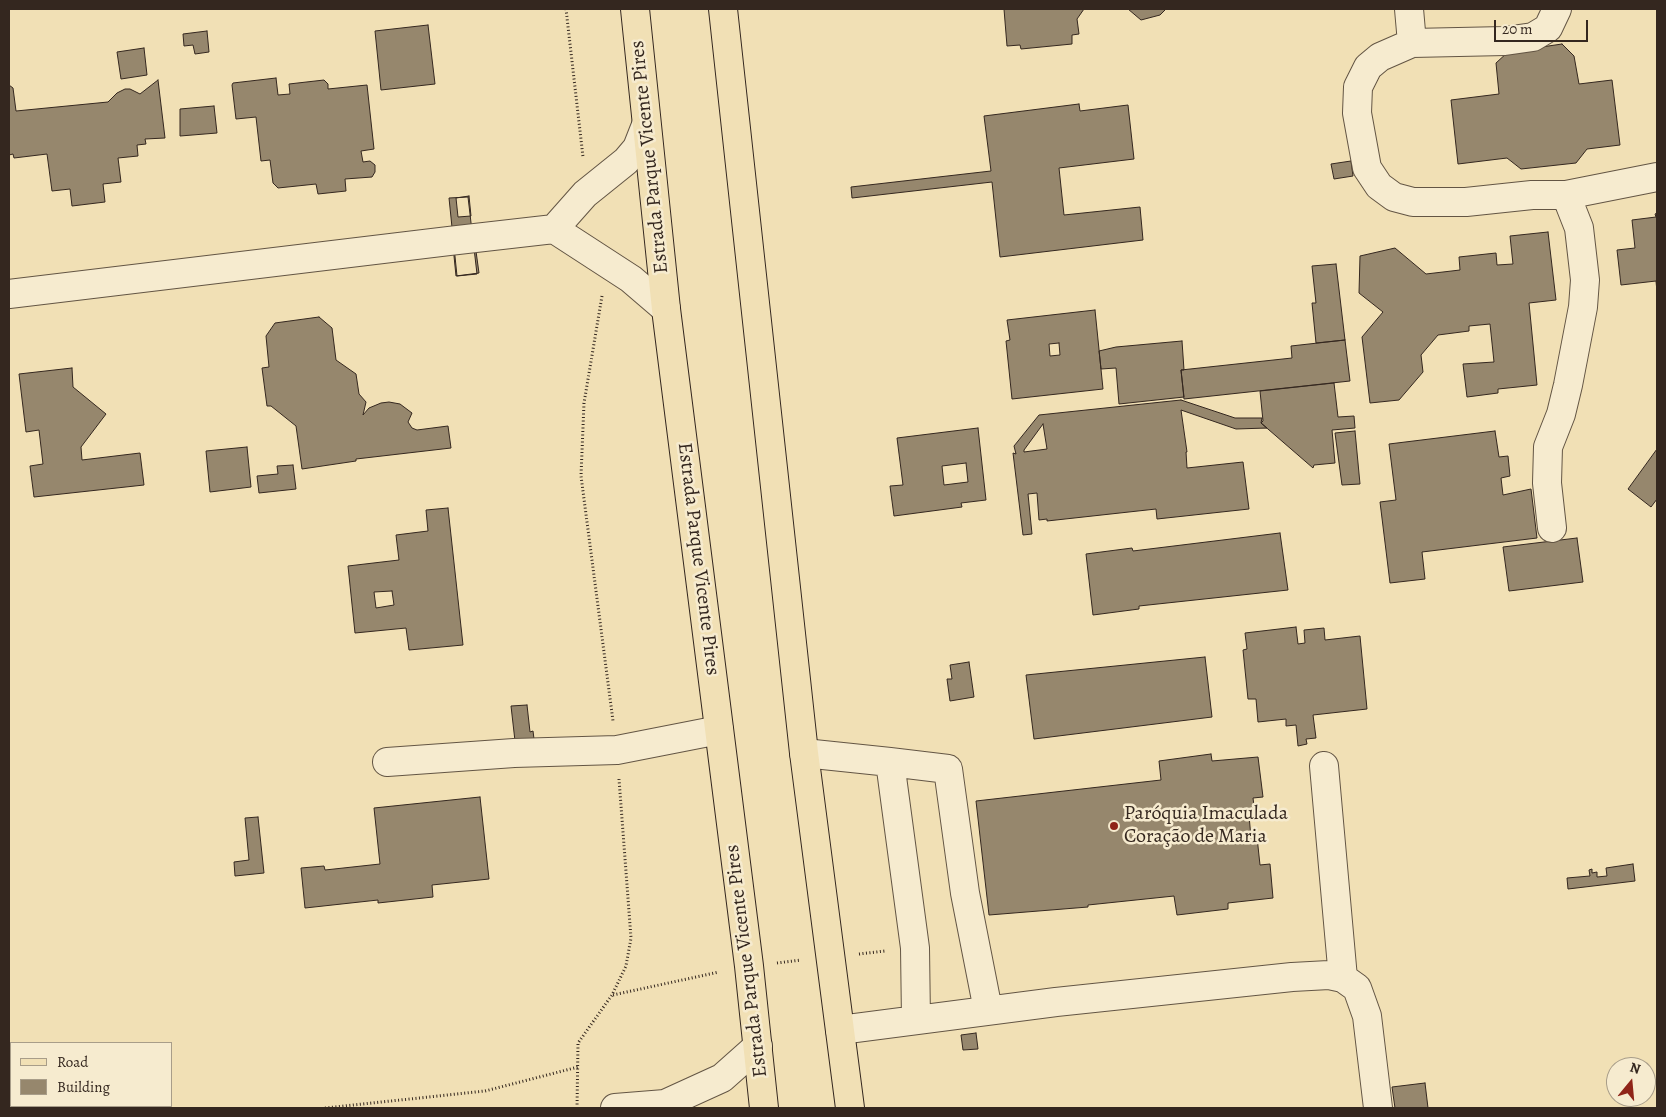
<!DOCTYPE html>
<html>
<head>
<meta charset="utf-8">
<style>
  body { margin:0 }
  #map { position:relative; width:1666px; height:1117px; overflow:hidden; background:#f1e0b5; font-family:Alegreya,serif }
  canvas { display:block }
  .frame { position:absolute; inset:0; border:10px solid #34271f; pointer-events:none }
  .legend { position:absolute; left:10px; top:1042px; width:162px; height:65px; box-sizing:border-box; background:#f6ebcf; border:1px solid #a89d89; margin:0; padding:6px 9px; list-style:none; font-size:15px; color:#34271f }
  .legend li { display:flex; align-items:center; gap:10px; height:25px }
  .legend b { width:25px; border:1px solid #a89d89 }
  .north { position:absolute; left:1606px; top:1057px; width:50px; height:50px; box-sizing:border-box; background:#f6ebcf; border:1px solid #a89d89; border-radius:50%; rotate:17deg; font-size:14px; font-weight:700; line-height:20px; text-align:center; color:#34271f }
  .north::after { content:''; display:block; margin:auto; width:18px; height:22px; background:#8f2418; clip-path:polygon(50% 0,100% 100%,50% 72%,0 100%) }
  .scale { position:absolute; left:1494px; top:20px; width:94px; height:22px; box-sizing:border-box; border:2px solid #34271f; border-top:0; padding-left:6px; font-size:15px; line-height:18px; white-space:nowrap; color:#34271f; -webkit-text-stroke:4px #f6ebcf; paint-order:stroke }
</style>
</head>
<body>
<div id="map">
<canvas width="1666" height="1117"></canvas>
<div class="frame"></div>
<ul class="legend">
<li><b style="height:6px;background:#f1e0b5"></b>Road</li>
<li><b style="height:14px;background:#96876d"></b>Building</li>
</ul>
<div class="north">N</div>
<div class="scale">20 m</div>
</div>
<script>
const c = document.querySelector('canvas').getContext('2d');
c.lineJoin = 'round';
function paint(path, color) {
  c.fillStyle = color;
  c.fill(path, 'evenodd');
}
function poly(rows) {
  const path = new Path2D();
  for (const r of rows) {
    path.moveTo(r[0], r[1]);
    for (let i = 2; i < r.length; i += 2) path.lineTo(r[i], r[i + 1]);
  }
  return path;
}
function strokePath(path, color, width, dash) {
  c.strokeStyle = color;
  c.lineWidth = width;
  c.lineCap = dash ? 'butt' : 'round';
  c.setLineDash(dash || []);
  c.stroke(path);
}
function write(font, color, halo, rows, align = 'center') {
  c.font = font + ' Alegreya,serif';
  c.lineWidth = 5;
  c.setLineDash([]);
  c.textBaseline = 'middle';
  c.strokeStyle = halo;
  c.fillStyle = color;
  for (const [text, x, y, turn = 0] of rows) {
    c.save();
    c.translate(x, y);
    c.rotate((+turn || 0) * Math.PI / 180);
    c.textAlign = isNaN(turn) ? turn : align;
    if (halo) c.strokeText(text, 0, 0);
    c.fillText(text, 0, 0);
    c.restore();
  }
}
const building = poly([
  [1004,9,1084,9,1077,19,1079,34,1072,35,1072,44,1021,49,1020,45,1007,46,1004,9],
  [1128,9,1166,9,1160,15,1141,20,1128,9],
  [428,25,435,84,381,90,375,31,428,25],
  [207,31,209,52,195,54,193,45,184,46,183,34,207,31],
  [1562,44,1574,56,1579,84,1612,80,1620,145,1587,149,1576,163,1521,169,1507,158,1458,164,1451,100,1499,94,1496,63,1508,52,1562,44],
  [144,48,147,75,121,79,117,52,144,48],
  [276,78,278,95,290,94,289,84,324,80,328,84,328,89,367,85,374,149,361,151,363,162,370,161,375,165,375,172,372,177,345,179,346,191,318,194,316,184,278,188,273,183,270,160,261,161,256,117,236,119,232,85,233,83,276,78],
  [158,80,165,138,145,139,146,144,137,145,138,156,118,158,121,182,103,184,105,202,72,206,70,189,52,191,47,154,14,158,13,154,9,155,9,85,13,88,16,111,108,102,117,93,125,89,130,89,140,94,158,80],
  [1079,104,1080,111,1128,105,1134,159,1059,168,1064,215,1140,207,1143,240,1000,257,992,182,852,198,851,187,991,171,984,116,1079,104],
  [214,106,217,133,180,136,180,109,214,106],
  [1351,161,1353,176,1334,179,1331,164,1351,161],
  [469,196,471,216,458,217,456,198,469,196],
  [468,197,477,274,457,276,449,198,468,197],
  [1657,213,1657,292,1656,281,1621,285,1617,250,1635,248,1632,220,1656,217,1655,214,1657,213],
  [1548,232,1556,300,1529,303,1537,385,1498,389,1498,393,1467,397,1463,364,1494,362,1490,324,1469,326,1469,331,1438,335,1421,355,1423,372,1399,400,1370,403,1362,337,1383,312,1359,293,1360,256,1395,248,1426,274,1460,270,1459,257,1496,253,1497,265,1513,264,1510,236,1548,232],
  [475,244,479,273,456,276,453,246,475,244],
  [1336,264,1345,340,1316,343,1312,303,1316,303,1312,266,1336,264],
  [1095,310,1103,389,1012,399,1006,341,1010,340,1007,320,1095,310],
  [1059,343,1060,355,1050,356,1049,344,1059,343],
  [319,317,332,328,336,360,356,374,359,394,366,402,363,415,369,408,381,403,389,402,400,404,412,413,408,422,412,428,417,430,448,426,451,448,356,459,356,461,302,469,296,426,271,406,267,406,262,368,269,367,266,336,275,323,319,317],
  [1345,340,1350,381,1184,399,1181,370,1292,358,1291,346,1345,340],
  [1182,341,1184,370,1181,370,1184,397,1119,404,1116,368,1101,369,1099,351,1116,347,1182,341],
  [72,368,73,387,106,414,81,447,82,460,140,453,144,485,34,497,30,466,43,464,39,430,26,432,19,374,72,368],
  [1334,383,1338,417,1354,416,1355,428,1332,430,1335,463,1314,465,1313,468,1261,423,1263,421,1260,391,1334,383],
  [1181,400,1235,418,1262,418,1261,423,1267,428,1236,429,1181,410,1187,452,1186,452,1187,468,1243,462,1249,509,1157,519,1156,509,1047,521,1047,519,1039,520,1037,493,1028,494,1032,534,1023,535,1013,453,1016,454,1014,446,1039,415,1181,400],
  [1043,424,1047,449,1024,452,1024,450,1043,424],
  [978,428,986,500,961,503,962,507,894,516,890,486,903,485,897,438,978,428],
  [966,463,968,482,944,485,942,466,966,463],
  [1355,431,1360,484,1342,485,1335,433,1355,431],
  [1495,431,1499,457,1508,456,1510,476,1501,478,1503,495,1531,489,1537,538,1422,552,1425,579,1390,583,1380,502,1396,500,1389,444,1495,431],
  [247,447,251,487,210,492,206,451,247,447],
  [1657,449,1657,499,1651,507,1628,489,1657,449],
  [293,465,296,489,259,493,257,476,278,474,277,466,293,465],
  [448,508,463,645,409,650,406,628,355,633,348,566,399,560,396,535,428,531,426,510,448,508],
  [392,591,394,605,376,608,374,592,392,591],
  [1280,533,1288,590,1139,606,1139,609,1093,615,1086,554,1132,548,1133,551,1280,533],
  [1577,538,1583,582,1509,591,1503,547,1577,538],
  [1296,627,1298,644,1305,643,1304,630,1324,628,1325,640,1360,636,1367,709,1313,715,1316,738,1306,739,1307,744,1298,746,1296,725,1286,726,1286,719,1258,722,1256,699,1248,699,1243,650,1247,649,1245,633,1296,627],
  [1205,657,1212,717,1034,739,1026,675,1205,657],
  [969,662,974,697,950,701,947,679,952,679,950,665,969,662],
  [527,705,530,732,533,731,534,739,515,741,511,706,527,705],
  [1211,754,1212,761,1258,757,1263,797,1253,798,1255,814,1249,815,1251,838,1257,837,1260,865,1270,864,1273,898,1228,903,1228,909,1177,915,1174,896,1088,905,1088,907,989,915,976,801,1161,780,1159,761,1211,754],
  [480,797,489,879,432,885,433,897,378,903,378,900,305,908,301,868,324,866,325,870,380,864,374,808,480,797],
  [258,817,264,873,235,876,234,862,249,860,245,818,258,817],
  [1633,864,1635,881,1568,889,1567,878,1590,876,1589,870,1592,869,1592,873,1597,872,1597,877,1607,876,1606,868,1633,864],
  [976,1033,978,1049,963,1050,961,1035,976,1033],
  [1425,1083,1428,1108,1395,1108,1392,1087,1425,1083]
]);
paint(building, '#96876d');
strokePath(building, '#34271f', 1);
const minor = poly([
  [1409,9,1412,43],
  [1557,9,1548,28,1533,37,1505,41,1412,43,1380,57,1368,67,1358,87,1357,113,1367,168,1379,186,1394,197,1413,202,1466,202,1532,195,1566,195,1657,177],
  [554,229,585,194,626,161,637,148,646,125],
  [9,294,449,241,554,229,631,279,666,309],
  [1552,528,1547,483,1548,447,1561,414,1568,385,1583,307,1585,280,1579,228,1566,195],
  [804,753,890,762,948,769,965,893,988,1010],
  [387,762,514,753,617,750,719,730],
  [890,762,915,948,916,1020],
  [1324,766,1343,978],
  [840,1030,1056,1002,1292,977,1329,975,1343,978,1357,988,1367,1016,1378,1108],
  [615,1108,665,1104,722,1078,758,1046]
]);
const major = poly([
  [635,9,666,309,749,966,764,1108],
  [723,9,804,753,850,1108]
]);
strokePath(minor, '#635544', 30);
strokePath(major, '#34271f', 30);
strokePath(poly([
  [566,9,583,157],
  [602,296,584,403,581,476,613,721],
  [859,954,885,951],
  [777,963,801,960],
  [613,995,719,972],
  [325,1108,485,1091,578,1067],
  [577,1108,578,1043,612,995,626,966,631,938,619,779]
]), '#34271f', 3, [1, 2.5]);
strokePath(minor, '#f6ebcf', 28);
strokePath(major, '#f1e0b5', 28);
for (const [x, y, r, color] of [
  [1114,826,5,"#8f2418"]
]) {
  const dot = new Path2D();
  dot.arc(x, y, r, 0, 2 * Math.PI);
  c.fillStyle = color;
  c.fill(dot);
  strokePath(dot, '#f6ebcf', 2);
}
write('20px', '#34271f', '#f6ebcf', [
  ["Estrada Parque Vicente Pires",650,157,-96],
  ["Estrada Parque Vicente Pires",698,559,83],
  ["Estrada Parque Vicente Pires",747,961,-97]
]);
write('20px', '#34271f', '#f6ebcf', [
  ["Paróquia Imaculada",1124,814],
  ["Coração de Maria",1124,837]
], 'left');
</script>
</body>
</html>
